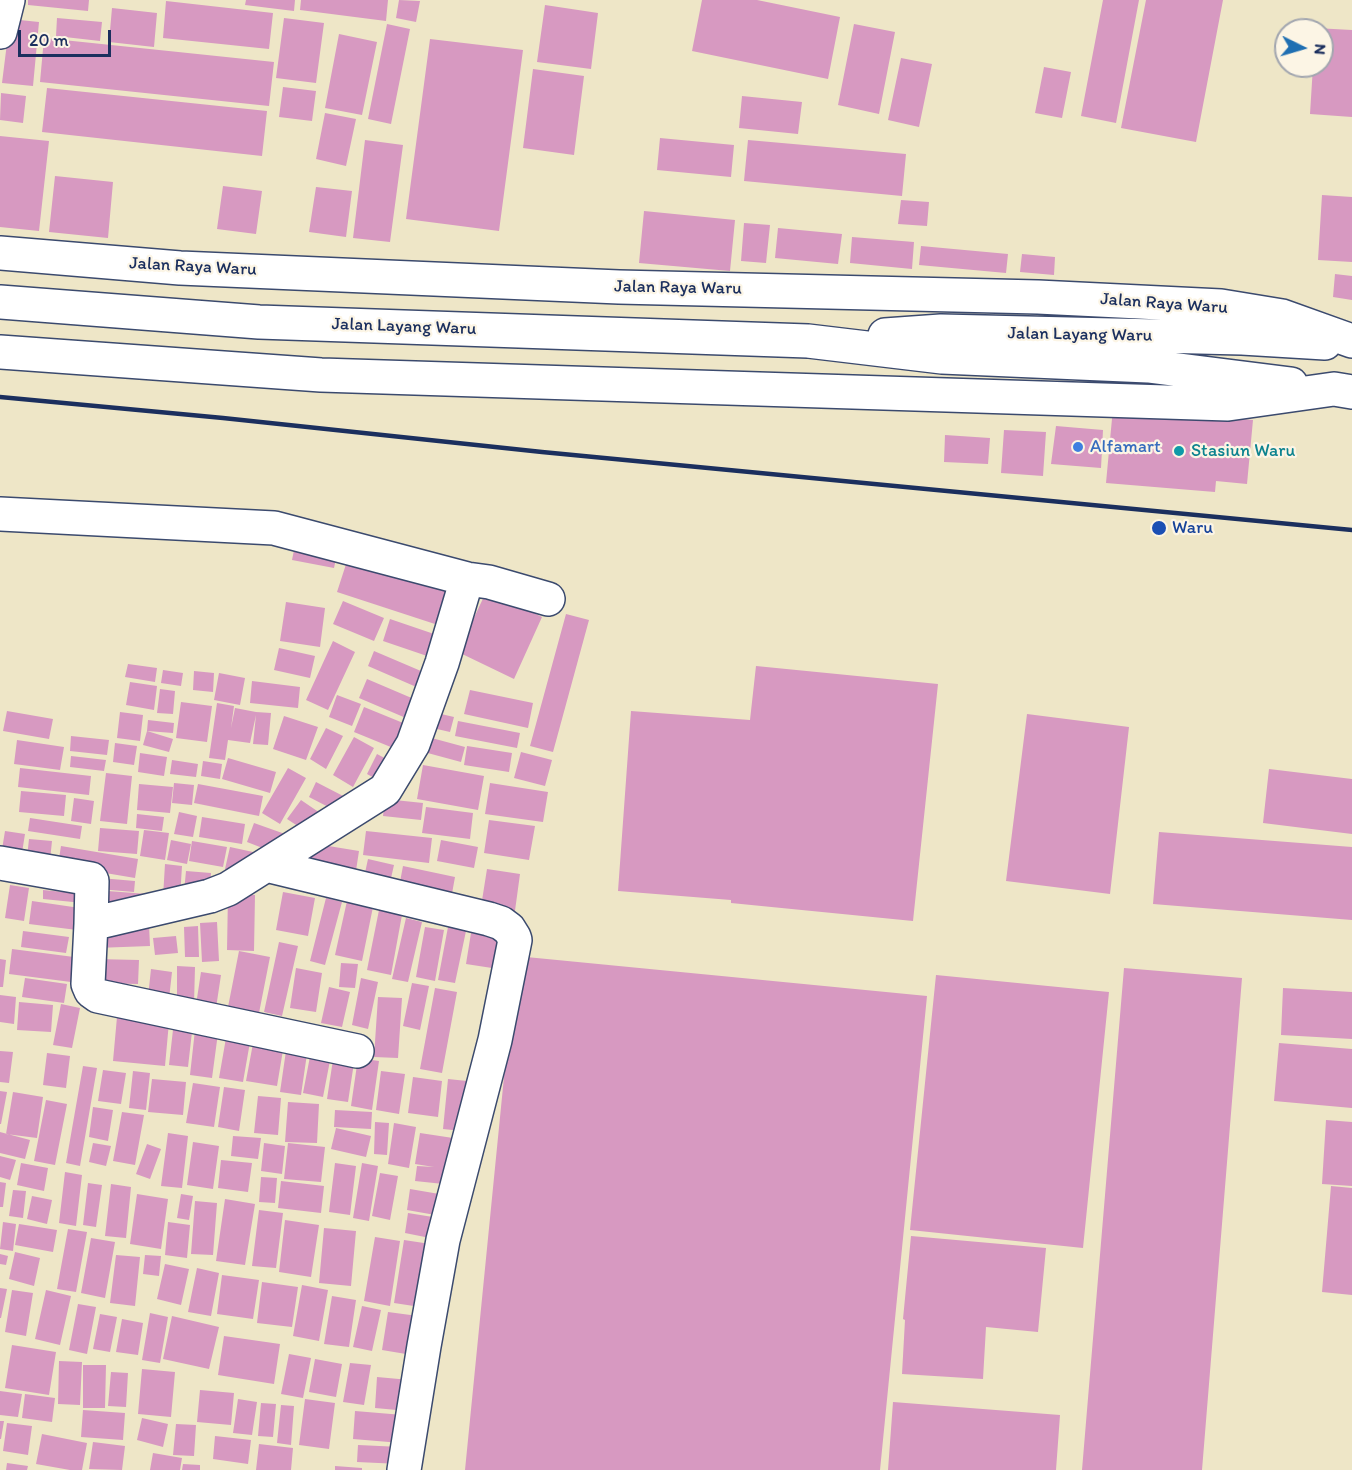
<!DOCTYPE html>
<html>
<head>
<meta charset="utf-8">
<style>
  body { margin:0 }
  #map { position:relative; width:1352px; height:1470px; overflow:hidden; background:#eee6c7; font-family:Itim,sans-serif }
  canvas { display:block }
  .north { position:absolute; left:1274px; top:18px; width:60px; height:60px; box-sizing:border-box; background:#fcf5e5; border:2px solid #a2a6af; border-radius:50%; rotate:95deg; font-size:16px; font-weight:700; line-height:24px; text-align:center; color:#1b2f5e }
  .north::after { content:''; display:block; margin:auto; width:21px; height:27px; background:#1f6fb2; clip-path:polygon(50% 0,100% 100%,50% 72%,0 100%) }
  .scale { position:absolute; left:18px; top:30px; width:93px; height:27px; box-sizing:border-box; border:3px solid #1b2f5e; border-top:0; padding-left:8px; font-size:18px; line-height:21px; white-space:nowrap; color:#1b2f5e; -webkit-text-stroke:4px #fcf5e5; paint-order:stroke }
</style>
</head>
<body>
<div id="map">
<canvas width="1352" height="1470"></canvas>
<div class="north">N</div>
<div class="scale">20 m</div>
</div>
<script>
const c = document.querySelector('canvas').getContext('2d');
c.lineJoin = 'round';
function paint(path, color) {
  c.fillStyle = color;
  c.fill(path, 'evenodd');
}
function poly(rows) {
  const path = new Path2D();
  for (const r of rows) {
    path.moveTo(r[0], r[1]);
    for (let i = 2; i < r.length; i += 2) path.lineTo(r[i], r[i + 1]);
  }
  return path;
}
function strokePath(path, color, width, dash) {
  c.strokeStyle = color;
  c.lineWidth = width;
  c.lineCap = dash ? 'butt' : 'round';
  c.setLineDash(dash || []);
  c.stroke(path);
}
function write(font, color, halo, rows, align = 'center') {
  c.font = font + ' Itim,sans-serif';
  c.lineWidth = 4.5;
  c.setLineDash([]);
  c.textBaseline = 'middle';
  c.strokeStyle = halo;
  c.fillStyle = color;
  for (const [text, x, y, turn = 0] of rows) {
    c.save();
    c.translate(x, y);
    c.rotate((+turn || 0) * Math.PI / 180);
    c.textAlign = isNaN(turn) ? turn : align;
    if (halo) c.strokeText(text, 0, 0);
    c.fillText(text, 0, 0);
    c.restore();
  }
}
paint(poly([
  [28,0,89,0,88,11,28,5],
  [246,0,295,0,294,11,245,5],
  [301,0,388,0,386,21,300,10],
  [399,0,420,1,416,22,396,18],
  [702,0,757,0,840,17,828,79,692,51],
  [1103,0,1139,0,1116,123,1081,116],
  [1146,0,1223,0,1196,142,1121,128],
  [166,1,273,13,269,49,163,38],
  [545,5,598,13,591,69,537,62],
  [112,8,157,13,154,47,109,42],
  [57,18,102,22,100,41,56,36],
  [284,18,324,23,316,83,276,78],
  [10,19,39,22,33,86,2,83],
  [387,24,410,29,391,124,368,119],
  [854,24,895,32,879,114,838,105],
  [1315,28,1352,30,1352,117,1310,114,1313,66,1322,66,1322,30,1315,30],
  [339,34,377,42,362,115,325,108],
  [44,38,274,62,269,106,40,82],
  [430,39,523,50,499,231,406,219],
  [901,58,932,64,919,127,888,120],
  [1044,67,1071,72,1062,118,1035,113],
  [533,69,584,76,574,155,523,148],
  [283,87,316,91,312,121,279,117],
  [47,88,267,111,262,156,42,132],
  [1,93,26,96,23,123,0,120],
  [742,96,802,102,798,134,739,128],
  [325,113,356,119,346,166,316,159],
  [0,136,49,141,39,231,0,227],
  [660,138,734,145,731,177,657,170],
  [365,140,403,145,390,242,353,238],
  [748,140,906,154,902,196,744,181],
  [55,176,113,182,108,238,49,232],
  [223,186,262,191,256,234,217,229],
  [316,187,352,191,346,237,309,232],
  [1322,195,1352,197,1352,262,1318,260],
  [901,200,929,202,927,226,898,224],
  [644,211,735,220,730,271,639,263],
  [744,223,770,225,766,263,741,261],
  [778,228,842,234,838,264,775,258],
  [852,237,914,242,912,269,850,263],
  [921,246,1008,254,1006,273,919,265],
  [1022,254,1055,257,1054,275,1020,272],
  [1335,274,1352,276,1352,300,1333,297],
  [1113,408,1253,420,1247,484,1216,481,1215,492,1106,483],
  [1056,426,1103,430,1101,468,1051,464],
  [1004,430,1046,432,1043,476,1001,473],
  [945,435,990,438,988,464,944,462],
  [295,545,337,554,334,568,292,560],
  [349,555,450,588,438,625,337,592],
  [487,590,542,617,514,679,458,652],
  [343,601,384,618,374,641,333,624],
  [286,602,325,608,320,647,280,641],
  [566,614,589,620,553,752,530,746],
  [390,619,437,635,430,657,383,641],
  [333,641,355,652,328,710,306,700],
  [279,648,315,656,310,678,274,670],
  [374,651,428,674,421,689,368,666],
  [128,664,157,668,155,682,125,677],
  [756,666,938,684,913,921,731,903,731,900,618,891,631,711,750,720],
  [163,670,183,673,181,686,161,683],
  [194,671,214,673,213,692,193,690],
  [219,673,245,678,240,705,214,700],
  [367,679,421,702,413,721,359,698],
  [252,681,300,687,298,708,250,703],
  [130,682,157,686,154,710,126,705],
  [160,689,175,691,173,714,157,713],
  [470,690,533,703,528,728,464,714],
  [337,695,361,704,352,726,329,717],
  [181,702,212,706,207,742,176,738],
  [217,703,234,706,231,728,235,708,256,712,271,713,268,745,253,744,256,715,250,743,228,740,225,760,209,758],
  [364,707,413,727,403,752,354,732],
  [7,711,53,719,49,739,3,731],
  [120,712,143,715,140,741,117,738],
  [441,714,454,717,450,732,437,729],
  [1027,714,1129,727,1110,894,1006,881],
  [284,716,318,727,306,760,273,749],
  [148,720,174,723,173,733,147,731],
  [458,721,520,733,517,748,455,736],
  [326,728,343,736,326,769,310,759],
  [147,731,173,739,169,752,143,745],
  [71,736,109,740,107,755,70,751],
  [354,737,374,748,353,787,333,775],
  [428,737,465,747,461,762,424,752],
  [17,740,64,747,60,770,14,764],
  [115,743,137,746,134,765,113,762],
  [467,746,512,753,509,772,464,765],
  [521,752,552,760,545,786,514,778],
  [140,753,167,757,164,776,138,772],
  [377,754,394,763,383,783,367,774],
  [71,756,106,760,104,771,70,767],
  [228,758,276,772,270,793,222,779],
  [172,760,198,764,196,777,170,774],
  [203,761,222,764,220,779,201,776],
  [423,765,484,776,478,810,417,799],
  [20,768,91,776,89,795,18,787],
  [288,768,306,778,280,824,262,813],
  [1269,769,1352,779,1352,834,1263,823],
  [106,773,132,776,127,824,100,821],
  [316,782,347,798,340,813,309,797],
  [174,783,194,785,192,805,172,803],
  [490,783,548,792,543,822,485,814],
  [139,784,173,787,170,813,137,810],
  [198,784,263,796,259,816,194,803],
  [21,791,66,795,64,816,19,812],
  [74,798,94,801,91,824,71,821],
  [385,799,423,803,421,820,383,816],
  [301,800,323,815,310,834,287,819],
  [426,807,473,813,470,839,422,833],
  [179,812,197,816,193,837,174,834],
  [137,814,164,817,162,831,136,828],
  [202,817,245,824,242,844,199,837],
  [30,818,82,826,80,839,28,831],
  [489,820,535,826,529,860,484,853],
  [254,823,285,834,278,854,247,842],
  [100,828,139,831,137,854,98,851],
  [144,830,169,833,165,860,140,856],
  [5,831,25,834,20,865,0,862],
  [366,831,432,838,429,863,363,855],
  [1159,832,1352,847,1352,920,1153,904],
  [29,839,52,841,49,870,26,867],
  [171,840,191,844,187,864,167,860],
  [441,840,478,847,474,868,437,861],
  [192,841,227,847,223,867,189,861],
  [304,842,359,851,355,877,301,868],
  [61,846,138,859,135,878,58,865],
  [230,847,253,852,249,873,225,869],
  [368,859,394,865,389,887,363,882],
  [165,864,182,866,180,898,163,897],
  [403,866,455,877,451,899,399,887],
  [487,869,520,874,514,918,480,913],
  [186,871,211,873,209,894,184,892],
  [100,878,135,881,134,892,99,889],
  [10,885,29,888,24,921,5,918],
  [43,890,84,894,83,903,43,899],
  [94,890,148,894,147,908,93,904],
  [283,892,315,898,308,936,276,930],
  [349,892,375,897,362,961,335,955],
  [228,894,255,895,254,951,227,950],
  [326,898,342,902,325,965,310,961],
  [381,900,404,904,391,975,367,970],
  [32,901,80,908,77,930,29,924],
  [406,918,422,922,408,982,392,979],
  [217,922,219,961,202,962,200,923],
  [149,925,150,946,96,948,95,927],
  [198,926,199,957,185,957,184,927],
  [425,927,444,930,435,981,416,977],
  [448,927,466,931,455,983,438,980],
  [23,931,69,937,66,953,21,947],
  [471,933,510,939,505,970,466,964],
  [176,936,178,953,155,955,153,938],
  [279,942,298,946,282,1016,264,1012],
  [12,949,74,957,71,982,9,974],
  [239,951,270,957,259,1013,228,1007],
  [516,956,927,996,880,1470,465,1470],
  [0,959,6,960,3,987,0,987],
  [95,959,139,960,138,984,95,983],
  [341,963,358,964,355,988,339,987],
  [177,966,195,967,194,1004,177,1003],
  [296,968,322,973,316,1012,290,1008],
  [1124,968,1242,978,1202,1470,1082,1470],
  [151,969,172,972,169,999,148,997],
  [201,972,221,975,216,1008,196,1005],
  [936,975,1109,992,1083,1248,910,1230],
  [25,978,67,984,64,1003,22,997],
  [361,978,378,982,368,1029,352,1025],
  [412,983,429,986,420,1030,403,1026],
  [329,987,350,992,342,1027,321,1023],
  [435,988,457,992,442,1073,420,1069],
  [1283,988,1352,992,1352,1039,1281,1035],
  [0,995,16,997,14,1024,0,1022],
  [378,997,402,998,398,1058,374,1057],
  [19,1002,53,1005,51,1032,17,1030],
  [61,1004,80,1008,72,1048,53,1045],
  [117,1017,169,1022,165,1066,113,1061],
  [174,1021,193,1023,188,1067,169,1065],
  [195,1030,218,1033,212,1078,190,1075],
  [226,1038,250,1042,243,1082,219,1078],
  [254,1038,284,1044,277,1086,246,1081],
  [1279,1043,1352,1049,1352,1108,1274,1101],
  [287,1044,308,1047,301,1095,280,1092],
  [312,1046,332,1050,323,1097,303,1093],
  [0,1051,13,1052,9,1083,0,1082],
  [47,1053,70,1056,66,1088,43,1085],
  [334,1053,355,1056,348,1102,327,1099],
  [358,1058,379,1061,372,1110,351,1106],
  [83,1066,97,1068,80,1166,66,1163],
  [103,1070,126,1073,121,1104,98,1101],
  [133,1071,150,1073,146,1110,129,1108],
  [381,1071,405,1074,399,1114,376,1110],
  [413,1077,442,1081,438,1117,408,1113],
  [152,1079,186,1082,183,1115,148,1112],
  [448,1079,467,1081,462,1131,443,1129],
  [193,1083,220,1087,214,1127,186,1123],
  [224,1087,245,1090,239,1131,218,1127],
  [0,1091,7,1092,1,1124,0,1124],
  [13,1092,43,1097,37,1138,6,1134],
  [258,1096,281,1098,278,1135,254,1133],
  [46,1100,67,1104,55,1165,34,1161],
  [288,1102,319,1104,317,1143,285,1142],
  [93,1107,113,1110,108,1141,89,1137],
  [335,1110,372,1112,371,1129,334,1127],
  [122,1112,144,1115,135,1165,113,1161],
  [1326,1120,1352,1122,1352,1186,1322,1184],
  [375,1122,389,1123,387,1155,374,1154],
  [394,1123,416,1127,409,1168,388,1164],
  [336,1128,371,1136,366,1157,331,1149],
  [0,1132,30,1140,25,1159,0,1153],
  [168,1133,188,1136,182,1188,161,1186],
  [420,1133,453,1138,453,1185,415,1181,417,1166,434,1167,415,1164],
  [233,1136,261,1138,258,1159,231,1156],
  [193,1142,219,1146,213,1189,187,1185],
  [93,1143,111,1146,106,1166,89,1162],
  [264,1143,285,1146,282,1174,261,1171],
  [288,1143,325,1147,321,1182,284,1179],
  [147,1144,161,1149,150,1179,136,1174],
  [0,1156,16,1160,10,1180,0,1177],
  [221,1160,252,1163,248,1192,218,1188],
  [21,1163,48,1168,44,1191,17,1185],
  [335,1163,356,1166,350,1215,329,1212],
  [362,1163,378,1166,369,1221,353,1218],
  [65,1172,82,1175,76,1226,59,1223],
  [380,1173,398,1176,390,1220,372,1216],
  [261,1177,277,1178,275,1203,259,1202],
  [281,1181,324,1186,321,1213,278,1208],
  [0,1182,6,1183,3,1207,0,1207],
  [88,1183,102,1185,96,1227,83,1225],
  [111,1184,131,1187,126,1238,105,1236],
  [1331,1186,1352,1188,1352,1295,1322,1292],
  [410,1189,445,1195,441,1216,407,1210],
  [13,1190,26,1191,23,1218,9,1216],
  [137,1194,168,1199,161,1249,130,1244],
  [181,1194,193,1196,189,1220,177,1218],
  [32,1196,52,1200,47,1224,27,1219],
  [225,1199,255,1204,245,1265,216,1261],
  [195,1201,217,1203,213,1255,191,1254],
  [259,1210,283,1213,276,1268,252,1266],
  [408,1213,439,1218,435,1239,405,1233],
  [285,1220,319,1225,311,1277,279,1272],
  [3,1222,16,1224,13,1251,0,1249],
  [168,1222,190,1225,187,1258,165,1255],
  [19,1224,57,1230,53,1252,15,1245],
  [324,1228,356,1231,351,1286,319,1283],
  [68,1229,87,1232,76,1292,57,1289],
  [911,1236,1046,1248,1038,1332,986,1327,983,1379,902,1374,905,1320,903,1319],
  [375,1237,400,1241,390,1306,364,1301],
  [91,1238,115,1242,105,1298,81,1293],
  [404,1240,437,1245,427,1308,394,1303],
  [15,1252,40,1258,34,1286,9,1279],
  [0,1254,8,1256,6,1265,0,1264],
  [116,1255,140,1257,135,1306,110,1303],
  [145,1255,161,1256,159,1276,143,1274],
  [165,1264,189,1269,181,1305,157,1299],
  [197,1268,219,1273,211,1316,188,1312],
  [222,1275,259,1280,253,1319,217,1314],
  [262,1282,298,1287,292,1327,257,1323],
  [302,1285,328,1290,319,1341,293,1336],
  [0,1288,7,1289,1,1318,0,1318],
  [12,1290,33,1293,26,1336,5,1332],
  [46,1290,71,1296,60,1345,35,1339],
  [332,1296,356,1300,349,1347,324,1344],
  [78,1304,96,1307,87,1354,69,1350],
  [362,1306,381,1310,372,1351,353,1347],
  [388,1312,418,1316,412,1355,382,1350],
  [150,1313,168,1317,160,1363,142,1360],
  [100,1314,117,1317,110,1352,93,1349],
  [172,1316,219,1327,209,1369,163,1359],
  [122,1319,143,1323,138,1355,116,1352],
  [224,1336,280,1344,274,1384,218,1375],
  [12,1345,56,1352,49,1395,5,1388],
  [289,1354,311,1358,303,1398,281,1394],
  [315,1359,342,1364,336,1397,309,1392],
  [59,1361,82,1362,80,1405,58,1404],
  [350,1363,371,1365,364,1405,343,1402],
  [83,1365,106,1365,105,1408,83,1408],
  [142,1369,175,1372,171,1417,138,1414],
  [111,1372,128,1373,126,1407,108,1406],
  [377,1377,410,1380,408,1411,375,1408],
  [200,1390,234,1393,231,1425,197,1422],
  [0,1391,22,1394,18,1417,0,1415],
  [25,1394,55,1398,52,1422,22,1418],
  [238,1399,257,1402,252,1435,233,1433],
  [305,1399,335,1403,329,1449,299,1445],
  [893,1402,1060,1415,1056,1470,888,1470],
  [261,1403,276,1404,273,1437,258,1436],
  [281,1405,294,1406,291,1445,277,1443],
  [83,1410,125,1413,123,1440,81,1437],
  [355,1411,403,1415,401,1443,353,1439],
  [142,1418,168,1424,163,1447,137,1440],
  [0,1421,4,1421,1,1439,0,1439],
  [7,1423,32,1426,28,1455,3,1451],
  [176,1424,196,1425,194,1456,173,1455],
  [42,1434,87,1443,82,1470,70,1470,36,1464],
  [215,1436,251,1440,248,1464,213,1459],
  [93,1442,125,1446,122,1470,89,1469],
  [259,1444,293,1448,291,1470,256,1470],
  [358,1445,401,1447,400,1464,357,1462],
  [153,1453,182,1458,180,1470,150,1470],
  [7,1463,28,1466,27,1470,6,1470],
  [183,1464,200,1465,200,1470,182,1470],
  [335,1466,362,1468,362,1470,335,1470]
]), '#d799c1');
const minor = poly([
  [0,32,8,0],
  [0,514,274,528,467,579,489,582,548,599],
  [0,863,91,879,92,881,91,924],
  [266,865,489,919,501,923,509,929,514,937,515,940,495,1040,443,1240,424,1346,404,1470],
  [357,1051,98,996,91,991,88,984,91,924,210,896,228,889,385,790,413,744,442,663,467,579]
]);
const highway = poly([
  [0,253,180,268,619,287,1038,297,1221,306,1282,316,1352,341],
  [0,302,259,322,808,341,942,357,1148,366,1291,384],
  [885,335,941,331,1242,338,1325,343],
  [0,352,321,375,1228,404,1334,389,1352,392]
]);
strokePath(minor, '#3b4a6e', 36);
strokePath(highway, '#3b4a6e', 36);
strokePath(minor, '#fff', 33);
strokePath(highway, '#fff', 33);
strokePath(poly([
  [0,397,223,418,542,452,1352,530]
]), '#1b2f5e', 4.5);
for (const [x, y, r, color] of [
  [1078,447,6,"#3f7fe0"],
  [1179,451,6,"#0f9aa8"],
  [1159,528,8,"#1a4fb4"]
]) {
  const dot = new Path2D();
  dot.arc(x, y, r, 0, 2 * Math.PI);
  c.fillStyle = color;
  c.fill(dot);
  strokePath(dot, '#fcf5e5', 2);
}
write('18px', '#1b2f5e', '#fcf5e5', [
  ["Jalan Raya Waru",193,267,3],
  ["Jalan Raya Waru",678,288,1],
  ["Jalan Raya Waru",1164,304,4],
  ["Jalan Layang Waru",404,327,2],
  ["Jalan Layang Waru",1080,335,1]
]);
write('18px', '#366cbe', '#fcf5e5', [
  ["Alfamart",1090,447]
], 'left');
write('18px', '#0d838f', '#fcf5e5', [
  ["Stasiun Waru",1191,451]
], 'left');
write('18px', '#164399', '#fcf5e5', [
  ["Waru",1172,528]
], 'left');
</script>
</body>
</html>
